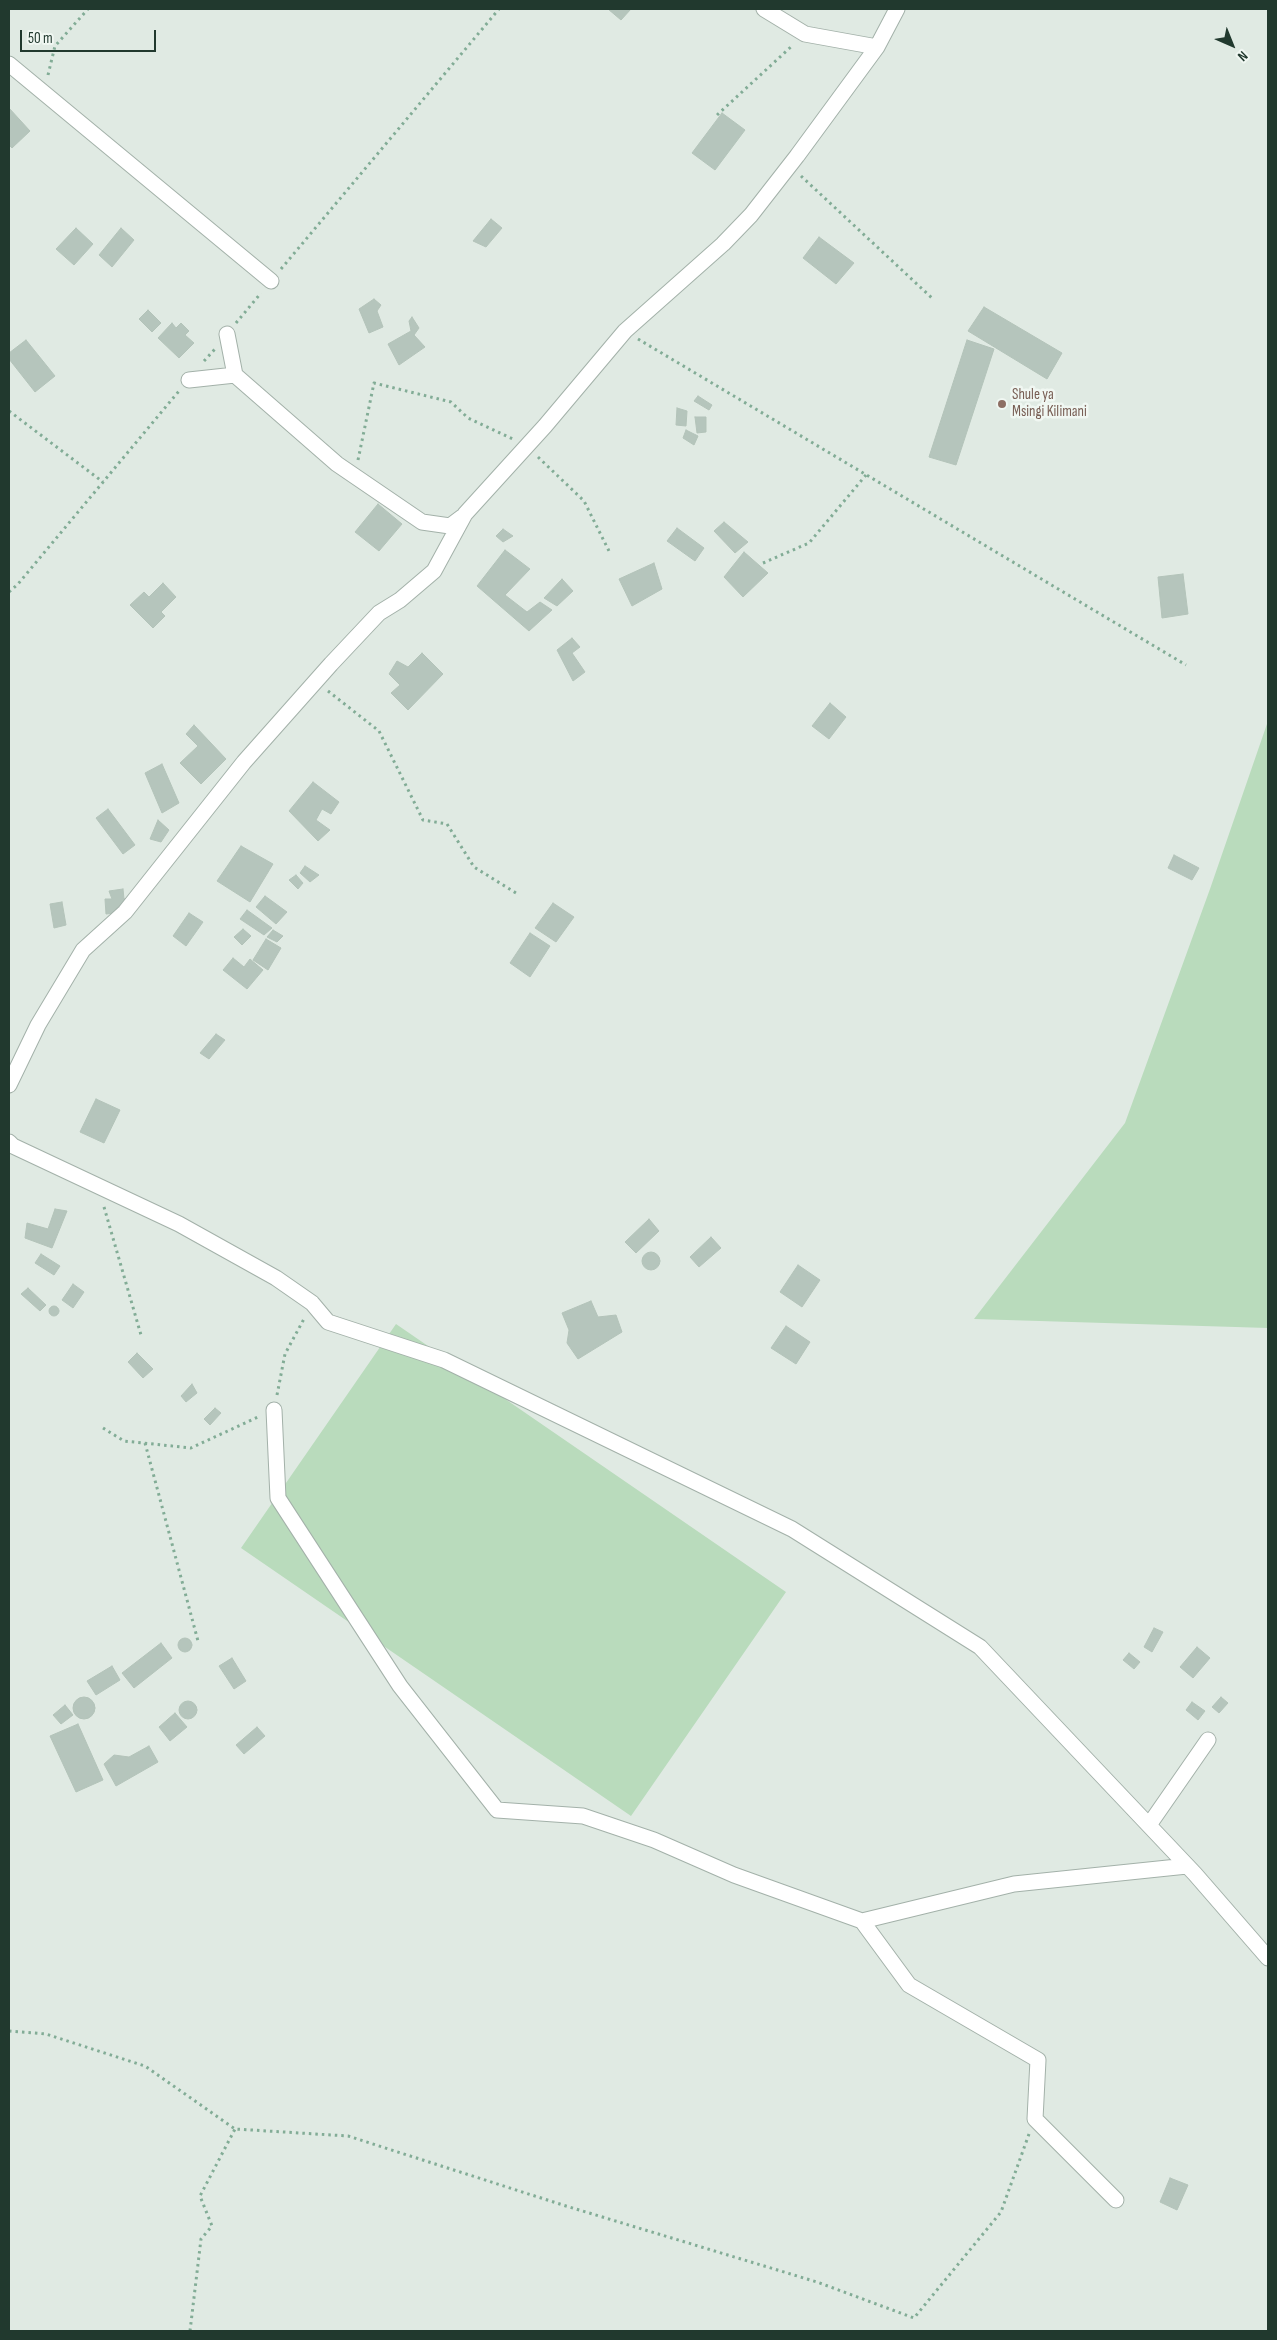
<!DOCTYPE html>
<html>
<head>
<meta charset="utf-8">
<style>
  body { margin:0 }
  #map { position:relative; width:1277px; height:2340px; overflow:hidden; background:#e0eae3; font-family:"Sofia Sans Condensed",sans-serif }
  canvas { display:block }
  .frame { position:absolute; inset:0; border:10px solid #21392e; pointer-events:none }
  .north { position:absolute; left:1207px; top:20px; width:50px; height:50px; -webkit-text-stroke:4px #f0f7f2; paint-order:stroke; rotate:136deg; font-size:14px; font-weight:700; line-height:20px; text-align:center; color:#21392e }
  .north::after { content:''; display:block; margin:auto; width:18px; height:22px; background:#21392e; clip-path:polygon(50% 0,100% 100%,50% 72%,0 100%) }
  .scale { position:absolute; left:20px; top:30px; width:136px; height:22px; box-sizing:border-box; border:2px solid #21392e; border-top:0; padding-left:6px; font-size:15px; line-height:18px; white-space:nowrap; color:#21392e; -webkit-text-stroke:4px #f0f7f2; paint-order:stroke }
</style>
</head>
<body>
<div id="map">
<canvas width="1277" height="2340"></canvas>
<div class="frame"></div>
<div class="north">N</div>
<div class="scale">50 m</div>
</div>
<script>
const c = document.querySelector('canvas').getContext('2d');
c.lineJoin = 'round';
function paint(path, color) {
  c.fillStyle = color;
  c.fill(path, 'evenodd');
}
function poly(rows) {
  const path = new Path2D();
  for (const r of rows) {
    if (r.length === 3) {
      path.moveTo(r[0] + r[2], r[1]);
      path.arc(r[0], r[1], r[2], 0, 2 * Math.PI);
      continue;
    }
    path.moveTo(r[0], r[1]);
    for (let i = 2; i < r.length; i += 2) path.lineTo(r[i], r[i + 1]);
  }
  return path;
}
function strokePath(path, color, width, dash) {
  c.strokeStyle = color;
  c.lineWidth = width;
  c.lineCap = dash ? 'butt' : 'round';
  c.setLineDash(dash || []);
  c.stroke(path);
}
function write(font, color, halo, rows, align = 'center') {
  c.font = font + ' "Sofia Sans Condensed",sans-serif';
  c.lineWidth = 5;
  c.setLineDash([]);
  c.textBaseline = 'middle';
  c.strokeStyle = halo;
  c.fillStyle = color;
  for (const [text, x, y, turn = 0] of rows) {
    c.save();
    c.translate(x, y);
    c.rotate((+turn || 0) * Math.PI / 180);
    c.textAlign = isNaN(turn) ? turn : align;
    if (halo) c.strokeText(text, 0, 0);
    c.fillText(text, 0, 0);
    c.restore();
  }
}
paint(poly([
  [1268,721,1268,1328,974,1319,1125,1123,1210,889],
  [396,1324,786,1592,631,1816,241,1548]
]), '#b9dbbc');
const building = poly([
  [608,9,631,9,621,20,608,9],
  [9,108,30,131,12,148,9,145,9,108],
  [722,113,745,130,715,170,692,153,722,113],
  [491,219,502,228,486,247,473,241,491,219],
  [76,228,93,244,74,265,56,249,76,228],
  [121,228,134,240,112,267,99,255,121,228],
  [819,237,854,263,836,284,803,258,819,237],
  [374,299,381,305,377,311,383,327,369,333,359,309,374,299],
  [984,307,1062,353,1047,379,968,331,984,307],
  [148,310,161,323,152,332,139,319,148,310],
  [412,317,419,328,414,335,425,347,399,365,388,344,411,331,409,321,412,317],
  [172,323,176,328,181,323,189,331,185,335,194,343,179,358,158,338,172,323],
  [26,340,55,376,35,392,9,359,9,353,26,340],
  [967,340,994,349,956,465,929,457,967,340],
  [698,396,712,405,709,410,694,401,698,396],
  [677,408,687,411,686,426,676,425,677,408],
  [695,417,706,417,706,432,697,433,695,417],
  [686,430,698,436,694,445,683,438,686,430],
  [378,504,402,524,379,551,355,532,378,504],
  [724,522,748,542,735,553,714,531,724,522],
  [677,528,704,548,695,561,667,541,677,528],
  [503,529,513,536,503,542,496,536,503,529],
  [505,550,530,569,505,595,527,612,540,602,552,610,529,631,477,586,505,550],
  [744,552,768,573,743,597,724,577,744,552],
  [654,563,662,589,632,606,619,579,654,563],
  [1183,574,1188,614,1162,618,1158,577,1183,574],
  [562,579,573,591,557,606,544,598,562,579],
  [163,583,176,597,161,612,165,616,153,628,130,605,144,592,149,597,163,583],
  [572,638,580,647,572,653,585,672,573,681,557,650,572,638],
  [422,653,443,674,408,710,391,693,400,685,389,674,397,661,408,667,422,653],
  [830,703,846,717,829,739,812,726,830,703],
  [194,725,226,759,201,784,180,763,198,746,186,734,194,725],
  [162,764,179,803,162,813,145,773,162,764],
  [313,782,339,802,331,814,322,809,316,820,330,830,318,841,289,811,313,782],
  [108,809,135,845,123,854,96,818,108,809],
  [158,820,169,830,161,842,150,839,158,820],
  [241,846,273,864,250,902,217,881,241,846],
  [1174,855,1199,868,1192,880,1168,868,1174,855],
  [305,866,319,875,310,882,300,873,305,866],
  [296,875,303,883,298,889,289,880,296,875],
  [123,889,124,899,134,898,135,911,106,914,105,899,112,899,109,891,123,889],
  [265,896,287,912,276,924,256,907,265,896],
  [62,902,66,925,54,928,50,904,62,902],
  [553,903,574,917,556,942,535,928,553,903],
  [247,910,272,928,264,935,240,919,247,910],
  [189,913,203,922,186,946,173,936,189,913],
  [243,929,251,936,242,945,234,937,243,929],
  [273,930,283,936,277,942,267,937,273,930],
  [530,933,550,946,530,977,510,963,530,933],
  [266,939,281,948,268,970,253,960,266,939],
  [233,958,244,967,250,959,263,970,247,989,223,970,233,958],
  [216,1034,225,1040,209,1059,200,1053,216,1034],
  [96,1099,120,1110,104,1143,80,1132,96,1099],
  [55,1209,67,1211,52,1248,25,1238,27,1223,48,1229,55,1209],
  [649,1219,659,1231,636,1253,625,1242,649,1219],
  [711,1237,721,1248,699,1267,690,1257,711,1237],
  [651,1261,9],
  [41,1254,60,1266,54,1275,35,1263,41,1254],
  [798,1265,820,1280,802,1307,780,1292,798,1265],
  [73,1284,84,1292,73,1308,62,1300,73,1284],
  [28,1288,46,1305,40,1311,21,1294,28,1288],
  [591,1301,598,1317,616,1315,622,1332,578,1359,567,1343,569,1330,562,1313,591,1301],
  [54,1311,5],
  [786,1326,810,1342,796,1364,771,1348,786,1326],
  [137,1353,153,1369,143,1378,128,1362,137,1353],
  [192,1384,197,1393,186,1402,181,1396,192,1384],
  [215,1408,221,1413,210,1425,204,1419,215,1408],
  [1154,1628,1163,1632,1152,1652,1144,1647,1154,1628],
  [185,1645,7],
  [161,1643,172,1658,134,1688,122,1673,161,1643],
  [1197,1647,1210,1658,1193,1678,1180,1667,1197,1647],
  [1129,1653,1140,1662,1134,1669,1123,1660,1129,1653],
  [232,1658,246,1681,234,1689,219,1666,232,1658],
  [112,1666,120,1680,96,1695,87,1681,112,1666],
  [1221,1697,1228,1703,1219,1713,1212,1707,1221,1697],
  [84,1708,11],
  [188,1710,9],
  [1192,1702,1205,1711,1198,1720,1186,1710,1192,1702],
  [65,1705,73,1715,61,1724,53,1715,65,1705],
  [175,1713,187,1727,170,1741,159,1727,175,1713],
  [78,1724,103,1780,76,1792,50,1736,78,1724],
  [257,1727,265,1736,244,1754,236,1745,257,1727],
  [149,1746,158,1762,116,1786,104,1764,114,1755,129,1757,149,1746],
  [1170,2178,1188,2185,1177,2210,1160,2202,1170,2178]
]);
paint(building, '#b5c5bc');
strokePath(building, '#b3c3b9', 1);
const minor = poly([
  [764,9,805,34,877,47],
  [9,64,271,281],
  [227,334,235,375,337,464,422,522,450,526,462,517],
  [189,380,235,375],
  [9,1085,38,1025,83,950,125,912,244,762,331,664,379,613,400,600,434,571,465,514,545,426,625,331,723,244,751,215,797,156,877,47,897,9],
  [9,1142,13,1146,179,1224,276,1278,312,1303,328,1322,444,1360,792,1529,980,1647,1195,1874,1268,1958],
  [274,1410,278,1498,400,1686,497,1810,583,1816,654,1840,734,1875,862,1921,909,1985,1038,2060,1035,2119,1116,2200],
  [1149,1825,1208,1740],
  [862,1921,1014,1884,1187,1866]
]);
strokePath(minor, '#a3b1a9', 17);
strokePath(poly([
  [48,75,55,46,88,9],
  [717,115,793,45],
  [801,176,933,299],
  [281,269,499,9],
  [236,323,261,293],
  [638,339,1186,665],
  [204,361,215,349],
  [9,411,103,482],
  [538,457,584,501,610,553],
  [358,460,374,383,451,402,468,418,513,439],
  [763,563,809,543,866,475],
  [9,592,18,584,179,391],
  [328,691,379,731,423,820,447,824,474,867,516,893],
  [104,1207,141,1335],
  [277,1395,285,1354,305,1317],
  [103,1428,124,1441,191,1448,260,1416],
  [145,1443,198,1641],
  [9,2031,46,2034,145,2066,235,2129,348,2136,566,2206,817,2282,914,2318,1001,2212,1029,2134],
  [190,2331,201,2239,212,2226,200,2196,235,2129]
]), '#82ac96', 3, [2.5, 4]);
strokePath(minor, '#fff', 15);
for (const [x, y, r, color] of [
  [1002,404,5,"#8d6e63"]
]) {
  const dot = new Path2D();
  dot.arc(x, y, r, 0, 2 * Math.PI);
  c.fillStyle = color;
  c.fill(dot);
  strokePath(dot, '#f0f7f2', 2);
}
write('15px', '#785e54', '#f0f7f2', [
  ["Shule ya",1012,395],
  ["Msingi Kilimani",1012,412]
], 'left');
</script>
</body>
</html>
